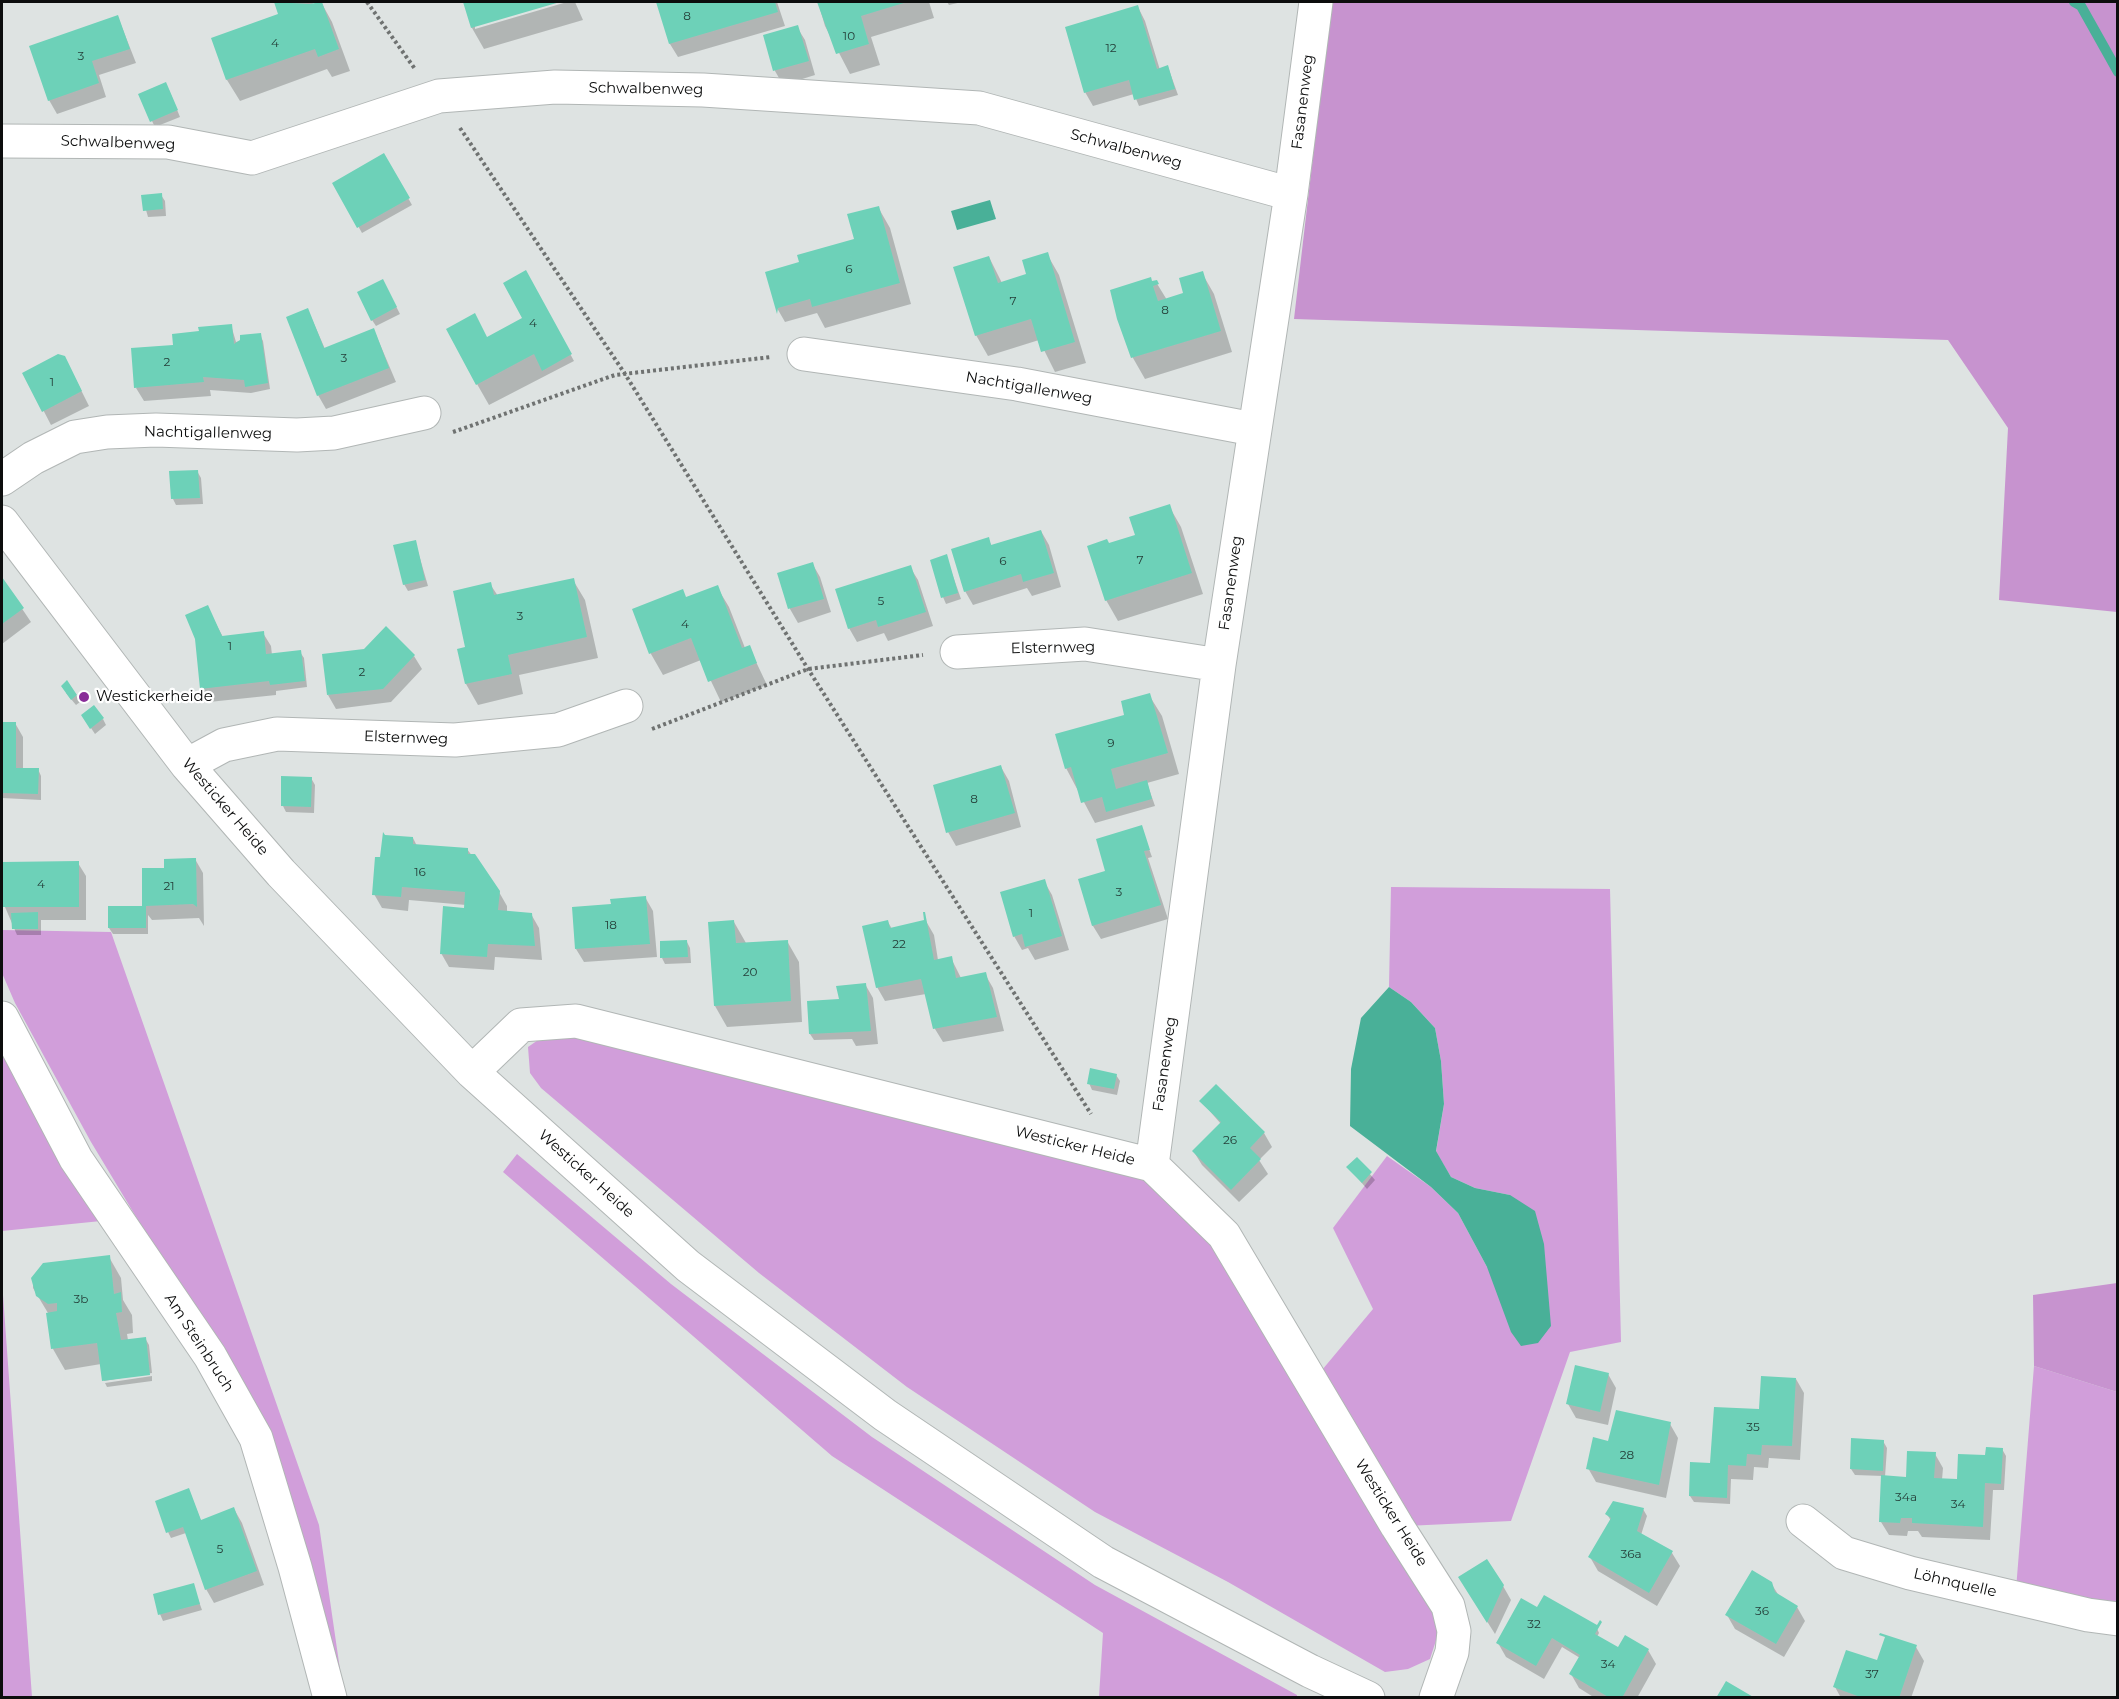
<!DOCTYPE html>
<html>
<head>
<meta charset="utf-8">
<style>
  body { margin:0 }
  #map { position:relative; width:2119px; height:1699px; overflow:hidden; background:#dee3e2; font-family:Montserrat,sans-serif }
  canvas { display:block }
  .frame { position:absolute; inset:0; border:3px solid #0c0d0d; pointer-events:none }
</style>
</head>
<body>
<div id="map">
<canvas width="2119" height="1699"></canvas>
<div class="frame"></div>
</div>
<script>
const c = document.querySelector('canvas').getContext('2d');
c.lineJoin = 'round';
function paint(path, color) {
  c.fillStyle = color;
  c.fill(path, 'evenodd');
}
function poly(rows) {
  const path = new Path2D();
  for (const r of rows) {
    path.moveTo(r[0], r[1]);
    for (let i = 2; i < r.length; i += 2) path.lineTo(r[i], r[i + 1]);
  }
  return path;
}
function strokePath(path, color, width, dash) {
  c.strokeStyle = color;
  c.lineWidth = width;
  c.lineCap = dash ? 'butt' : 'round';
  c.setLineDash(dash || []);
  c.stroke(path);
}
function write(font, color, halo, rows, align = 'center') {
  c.font = font + ' Montserrat,sans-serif';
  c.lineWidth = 4.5;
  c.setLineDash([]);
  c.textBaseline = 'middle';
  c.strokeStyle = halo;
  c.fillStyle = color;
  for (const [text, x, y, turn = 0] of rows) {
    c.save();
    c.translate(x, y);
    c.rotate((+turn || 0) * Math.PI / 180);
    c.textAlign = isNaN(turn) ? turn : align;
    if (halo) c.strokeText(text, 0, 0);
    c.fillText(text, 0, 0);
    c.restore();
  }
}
paint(poly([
  [1391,887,1610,889,1621,1342,1570,1352,1511,1521,1406,1526,1312,1382,1373,1309,1333,1228,1387,1156,1431,1187,1458,1213,1487,1267,1510,1195,1475,1188,1451,1177,1436,1152,1444,1104,1441,1061,1435,1028,1411,1002,1389,987],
  [2,930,111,932,319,1525,344,1697,265,1431,91,1142,15,1003,2,973],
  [575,1026,1148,1172,1217,1240,1442,1622,1430,1659,1408,1669,1385,1672,1228,1582,1095,1512,907,1387,759,1273,541,1088,530,1073,528,1047,541,1038],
  [2,1028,111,1220,2,1231],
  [517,1154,671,1284,872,1437,1095,1585,1297,1695,1297,1697,1099,1697,1103,1633,832,1456,503,1172],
  [2,1281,32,1697,2,1697],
  [2034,1366,2117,1392,2117,1608,2016,1589]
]), '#d19eda');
paint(poly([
  [1331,2,2117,2,2117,612,1999,600,2008,428,1948,340,1294,319],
  [2117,1283,2117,1392,2034,1366,2033,1295]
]), '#c793cf');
paint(poly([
  [990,200,996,219,957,230,951,211],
  [1389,987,1411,1002,1435,1028,1441,1061,1444,1104,1436,1151,1451,1177,1475,1188,1510,1195,1535,1211,1544,1244,1551,1326,1538,1343,1521,1346,1511,1332,1487,1267,1458,1213,1431,1187,1350,1126,1351,1069,1361,1018]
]), '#49b098');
paint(poly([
  [275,2,312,2,313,4,321,2,332,22,350,71,332,77,327,69,240,101,227,80,213,39,280,15],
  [465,2,557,2,475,26,475,29,567,2,575,2,583,20,484,49,472,28],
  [658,2,777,2,785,26,678,57,670,44],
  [818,2,929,2,934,18,871,37,880,65,850,74,825,26],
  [947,2,962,2,949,5],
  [1138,7,1145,21,1160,70,1168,67,1178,95,1139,106,1134,94,1093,106,1085,92],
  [118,17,136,63,99,75,106,97,57,114,49,100,31,47],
  [797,27,805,40,815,75,783,85,775,71,765,36],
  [169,90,180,117,155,127,152,121],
  [384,155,412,205,362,233,334,183],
  [161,195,165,201,166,216,148,217,142,196],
  [878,207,890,228,911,304,825,328,817,313,785,322,777,308,856,240],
  [1047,254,1059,275,1086,363,1055,372,1039,340,988,356,976,335,989,257,1002,283,1028,275],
  [1202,273,1214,294,1232,352,1145,379,1133,358,1118,319,1152,283,1156,282,1167,300,1185,294],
  [386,287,400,314,376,326,372,320],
  [537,293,574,361,489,405,477,384,524,318],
  [308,310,325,349,374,330,396,382,326,409,318,395],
  [231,325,236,342,260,335,263,341,270,389,251,393,210,390,211,396,144,401,136,388,175,346,201,332],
  [72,372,89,406,51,425,24,373],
  [197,471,201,478,203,504,176,505,173,499,171,473],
  [1169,506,1181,527,1203,594,1118,621,1106,600,1109,545,1137,536],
  [1041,531,1049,545,1061,587,1032,596,1027,588,973,605,965,591,988,539,992,546],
  [415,541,428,586,408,591,404,584],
  [946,556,961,599,946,604,943,597],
  [812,563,820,577,831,612,798,623,790,609,779,574],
  [910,567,918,580,933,626,888,641,884,633,857,642,849,628],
  [2,579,31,622,2,644],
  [573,580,585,600,598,658,519,675,523,694,478,705,466,684,459,650,467,648,490,584,498,596],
  [717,587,729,607,745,648,749,647,767,685,721,702,701,660,663,675,651,654,634,610,686,598],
  [207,607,223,637,263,633,271,646,272,655,300,652,304,658,307,687,276,691,276,695,209,702,201,688],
  [414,656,422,669,391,702,336,709,328,695],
  [66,693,76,695,80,702,76,705],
  [1149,695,1162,716,1179,774,1147,783,1155,806,1095,823,1066,768],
  [103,719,106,725,95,734,87,722],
  [2,723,15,723,23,737,23,770,38,769,41,776,41,800,2,798],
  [1001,767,1009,781,1021,827,956,846,948,832],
  [311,778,315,785,314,813,286,812,283,806],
  [1141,827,1152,857,1148,858,1168,919,1101,939,1093,926,1079,880,1107,872],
  [413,838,417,846,467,849,499,892,507,906,507,912,531,914,539,928,542,960,495,957,494,970,449,967,441,953,466,905,409,900,408,911,382,908,374,894,381,859],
  [195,859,203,873,204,926,199,918,152,920,148,915,148,934,113,934,109,928,144,908,166,869],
  [78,863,86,876,86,920,41,920,41,935,17,935,5,907],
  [1044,881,1052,895,1069,950,1035,960,1028,948,1022,950,1014,936],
  [645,897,653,911,657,957,584,962,576,949,612,906],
  [926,921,934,935,938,960,951,958,961,978,985,974,993,988,1004,1031,943,1042,935,1029,926,994,885,1001,877,987,888,922,892,929],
  [734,922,746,943,787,941,799,962,802,1022,727,1027,715,1006],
  [687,942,690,948,691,963,665,964,662,958],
  [865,984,873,998,878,1044,856,1046,852,1039,814,1040,810,1034,838,1001],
  [1116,1075,1120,1081,1117,1095,1092,1090,1089,1083],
  [1216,1086,1264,1133,1272,1147,1259,1160,1268,1174,1239,1202,1202,1165,1194,1152,1221,1124,1201,1101],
  [1357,1159,1375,1180,1367,1189,1348,1167],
  [109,1257,121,1278,123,1300,132,1315,133,1333,127,1334,128,1340,145,1338,149,1345,152,1373,104,1381,101,1364,65,1370,53,1349,48,1313,33,1288,33,1278],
  [1608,1374,1616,1388,1608,1425,1576,1418,1568,1404],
  [152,1376,152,1381,107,1387,105,1383],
  [1796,1379,1804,1393,1800,1460,1769,1458,1768,1468,1754,1467,1753,1480,1731,1479,1730,1504,1694,1502,1690,1496,1712,1465,1761,1411],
  [1670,1424,1678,1438,1666,1498,1596,1482,1588,1468,1609,1442],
  [1883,1441,1887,1448,1885,1477,1907,1479,1935,1454,1943,1468,1942,1480,1958,1481,1987,1457,2002,1449,2006,1456,2004,1490,1993,1490,1990,1540,1922,1537,1918,1531,1908,1531,1907,1536,1889,1535,1881,1522,1883,1476,1855,1475,1851,1469],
  [189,1490,201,1521,234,1509,242,1523,264,1585,214,1603,206,1589,186,1533,171,1538,168,1532],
  [1643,1509,1647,1516,1641,1535,1672,1553,1680,1566,1657,1606,1598,1571,1590,1557,1611,1521,1607,1514],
  [1771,1583,1779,1596,1797,1607,1805,1621,1784,1657,1735,1629,1727,1615],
  [193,1585,202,1610,163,1621,160,1614],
  [1503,1586,1511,1600,1495,1634,1468,1591],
  [1538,1610,1596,1626,1599,1633,1597,1637,1619,1649,1648,1650,1656,1664,1637,1698,1595,1698,1579,1688,1571,1674,1580,1658,1562,1647,1544,1679,1506,1657,1498,1643],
  [1916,1647,1924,1661,1911,1698,1841,1698,1835,1687,1878,1662]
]), '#0003');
strokePath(poly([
  [2074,2,2081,6,2118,72]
]), '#49b098', 10);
paint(poly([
  [274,2,309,4,322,2,339,49,318,57,315,49,226,80,211,38,278,14],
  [463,2,560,2,471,28],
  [656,2,775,2,778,12,669,44],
  [817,2,907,2,861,16,869,44,836,54],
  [1138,5,1157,69,1168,65,1175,89,1134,100,1129,80,1084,93,1065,27],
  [118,15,130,49,92,61,99,83,48,101,29,46],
  [798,25,809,61,773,71,763,35],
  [166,82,178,110,150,122,138,94],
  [384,153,410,198,357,228,332,183],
  [162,193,163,209,143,211,141,195],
  [879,206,900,283,812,307,810,299,778,308,777,314,765,272,799,262,797,255,854,239,847,214],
  [1048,252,1075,342,1041,352,1031,319,975,336,953,267,989,256,998,283,1026,274,1022,260],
  [526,270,572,354,542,371,534,354,476,385,446,329,475,313,487,337,522,318,503,283],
  [1203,271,1221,331,1131,358,1117,319,1110,290,1151,277,1152,281,1157,280,1159,284,1153,286,1158,301,1183,293,1179,278],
  [383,279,397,307,371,321,357,292],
  [308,308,324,348,374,328,389,368,317,396,286,317],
  [232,324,234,344,240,340,240,335,261,333,268,383,245,387,244,380,203,377,204,382,134,388,131,348,173,345,172,334,199,331,198,327],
  [58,354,65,356,82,391,42,412,22,373],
  [198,470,200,498,171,499,169,471],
  [1170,504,1192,573,1105,601,1087,546,1107,539,1109,543,1135,535,1129,517],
  [1041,530,1054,573,1023,582,1021,574,964,592,951,549,989,537,991,545],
  [416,540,425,580,403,585,393,545],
  [947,554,958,593,941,598,930,560],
  [813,562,824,599,788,609,777,573],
  [911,565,926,612,878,627,876,620,848,629,835,589],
  [2,577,24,608,2,624],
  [574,578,587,637,508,655,512,674,465,684,457,649,465,647,453,591,491,582,494,595],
  [718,585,742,648,750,645,757,663,708,682,691,638,649,654,632,609,683,589,686,597],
  [208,605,222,636,264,631,266,654,301,650,305,681,270,685,269,681,200,689,195,639,185,615],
  [386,626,415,655,383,689,327,695,322,654,364,649],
  [67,680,77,695,71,700,61,686],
  [1150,693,1168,753,1111,769,1116,789,1147,780,1152,799,1106,812,1102,797,1081,803,1071,767,1065,769,1055,734,1124,715,1121,701],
  [94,705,104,718,90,729,81,715],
  [2,722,16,722,16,768,39,768,38,794,2,793],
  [1001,765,1015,813,946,833,933,785],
  [281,776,312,777,311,807,281,806],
  [1142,825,1150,850,1144,851,1161,905,1092,926,1078,879,1105,871,1096,839],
  [383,832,385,835,413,837,413,844,468,848,468,854,475,854,500,891,498,910,532,913,535,946,488,944,487,957,440,954,443,906,464,908,465,892,402,887,401,897,372,895,375,857,380,857],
  [193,858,196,858,197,907,193,904,146,906,146,928,108,928,108,906,142,906,142,868,164,868,164,859],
  [79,861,79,907,3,907,3,862],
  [1045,879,1062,936,1025,947,1022,934,1013,937,1000,892],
  [646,896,650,944,575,949,572,907,611,904,610,899],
  [38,912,38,929,12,929,11,913],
  [923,912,925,912,934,960,952,956,956,978,986,972,997,1017,933,1029,921,979,876,988,862,926,888,920,890,928,924,920],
  [734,920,736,943,788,940,791,1001,714,1006,708,922],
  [687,940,688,957,660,958,660,941],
  [866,983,871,1031,809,1034,807,1001,839,999,836,986],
  [1090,1068,1117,1074,1114,1089,1087,1084],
  [1216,1084,1265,1132,1250,1148,1261,1159,1231,1190,1192,1151,1221,1122,1199,1101],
  [1357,1157,1372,1172,1362,1183,1346,1167],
  [110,1255,114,1294,121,1292,122,1312,116,1313,121,1340,146,1337,150,1375,102,1381,97,1343,51,1349,46,1313,57,1311,57,1303,48,1304,36,1296,31,1278,43,1263],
  [1575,1365,1609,1373,1600,1412,1566,1404],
  [1761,1376,1796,1378,1792,1446,1762,1445,1761,1455,1747,1454,1746,1466,1728,1465,1727,1498,1689,1496,1690,1462,1710,1463,1714,1407,1759,1409],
  [1616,1410,1671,1422,1659,1485,1586,1469,1593,1437,1608,1441],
  [1851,1438,1884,1440,1883,1471,1850,1469],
  [1986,1447,2003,1448,2001,1484,1985,1483,1983,1527,1912,1523,1912,1518,1901,1518,1900,1523,1879,1522,1881,1475,1906,1477,1907,1451,1936,1452,1934,1478,1957,1479,1958,1454,1985,1455],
  [189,1488,201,1520,234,1507,257,1571,205,1590,183,1527,166,1533,155,1501],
  [1613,1501,1644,1508,1637,1531,1673,1551,1649,1593,1588,1557,1611,1518,1605,1514],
  [1487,1559,1504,1585,1487,1623,1458,1577],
  [1752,1570,1772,1582,1775,1592,1798,1606,1776,1644,1725,1615],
  [194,1583,200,1604,158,1615,153,1594],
  [1544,1595,1597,1625,1600,1620,1602,1622,1595,1634,1618,1647,1625,1635,1649,1649,1622,1698,1610,1698,1569,1674,1580,1655,1552,1638,1536,1666,1496,1643,1521,1598,1537,1607],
  [1880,1633,1917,1645,1899,1698,1863,1698,1833,1687,1846,1650,1877,1660,1885,1637,1879,1635],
  [1726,1681,1755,1698,1716,1698]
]), '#6dd1b8');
const minor = poly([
  [2,141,168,142,252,158,439,96,555,87,703,90,979,108,1291,194],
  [804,354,1017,384,1253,429],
  [2,479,33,458,75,437,107,432,156,430,297,435,334,433,424,413],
  [2,522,187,765,281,873,472,1072,688,1266,885,1415,1103,1562,1310,1671,1368,1698],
  [957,652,1085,644,1219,665],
  [187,765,224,745,277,734,455,740,558,730,626,706],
  [2,1018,76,1159,210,1356,256,1438,295,1567,330,1698],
  [472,1072,521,1025,576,1021,1152,1165,1224,1235,1397,1526,1448,1606,1454,1631,1452,1652,1436,1698],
  [1152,1165,1219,665,1291,194,1316,2],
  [1803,1521,1844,1553,1910,1573,2088,1615,2118,1619]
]);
strokePath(minor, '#b1b6b5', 35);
strokePath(poly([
  [367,2,415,69],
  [460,128,625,374,808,669,1091,1114],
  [453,432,615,375,771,357],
  [652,729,808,669,923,655]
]), '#6f7271', 4, [3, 3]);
strokePath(minor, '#fff', 33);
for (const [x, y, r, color] of [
  [84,697,6,"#892d98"]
]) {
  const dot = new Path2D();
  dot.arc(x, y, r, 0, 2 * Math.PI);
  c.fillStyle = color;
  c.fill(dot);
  strokePath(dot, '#fff', 2);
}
write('12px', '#243e38', null, [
  ["8",687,16],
  ["10",849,36],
  ["4",275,43],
  ["12",1111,48],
  ["3",81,56],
  ["6",849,269],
  ["7",1013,301],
  ["8",1165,310],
  ["4",533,323],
  ["3",344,358],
  ["2",167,362],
  ["1",52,382],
  ["7",1140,560],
  ["6",1003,561],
  ["5",881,601],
  ["3",520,616],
  ["4",685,624],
  ["1",230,646],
  ["2",362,672],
  ["9",1111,743],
  ["8",974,799],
  ["16",420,872],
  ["4",41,884],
  ["21",169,886],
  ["3",1119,892],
  ["1",1031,913],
  ["18",611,925],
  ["22",899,944],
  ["20",750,972],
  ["26",1230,1140],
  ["3b",81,1299],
  ["35",1753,1427],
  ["28",1627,1455],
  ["34a",1906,1497],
  ["34",1958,1504],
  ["5",220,1549],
  ["36a",1631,1554],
  ["36",1762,1611],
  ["32",1534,1624],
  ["34",1608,1664],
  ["37",1872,1674]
]);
write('15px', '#0c0d0d', '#fff', [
  ["Schwalbenweg",646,89,1],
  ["Fasanenweg",1303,102,-83],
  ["Schwalbenweg",118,143,2],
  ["Schwalbenweg",1126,149,15],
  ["Nachtigallenweg",1029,388,10],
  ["Nachtigallenweg",208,433,1],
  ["Fasanenweg",1231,583,-82],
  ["Elsternweg",1053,648,-1],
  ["Elsternweg",406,738,2],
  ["Westicker Heide",225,807,49],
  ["Fasanenweg",1165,1064,-82],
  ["Westicker Heide",1075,1146,14],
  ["Westicker Heide",586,1174,42],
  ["Am Steinbruch",199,1343,57],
  ["Westicker Heide",1391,1513,58],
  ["Löhnquelle",1955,1583,13]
]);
write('15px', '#0c0d0d', '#fff', [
  ["Westickerheide",96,697]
], 'left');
</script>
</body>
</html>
